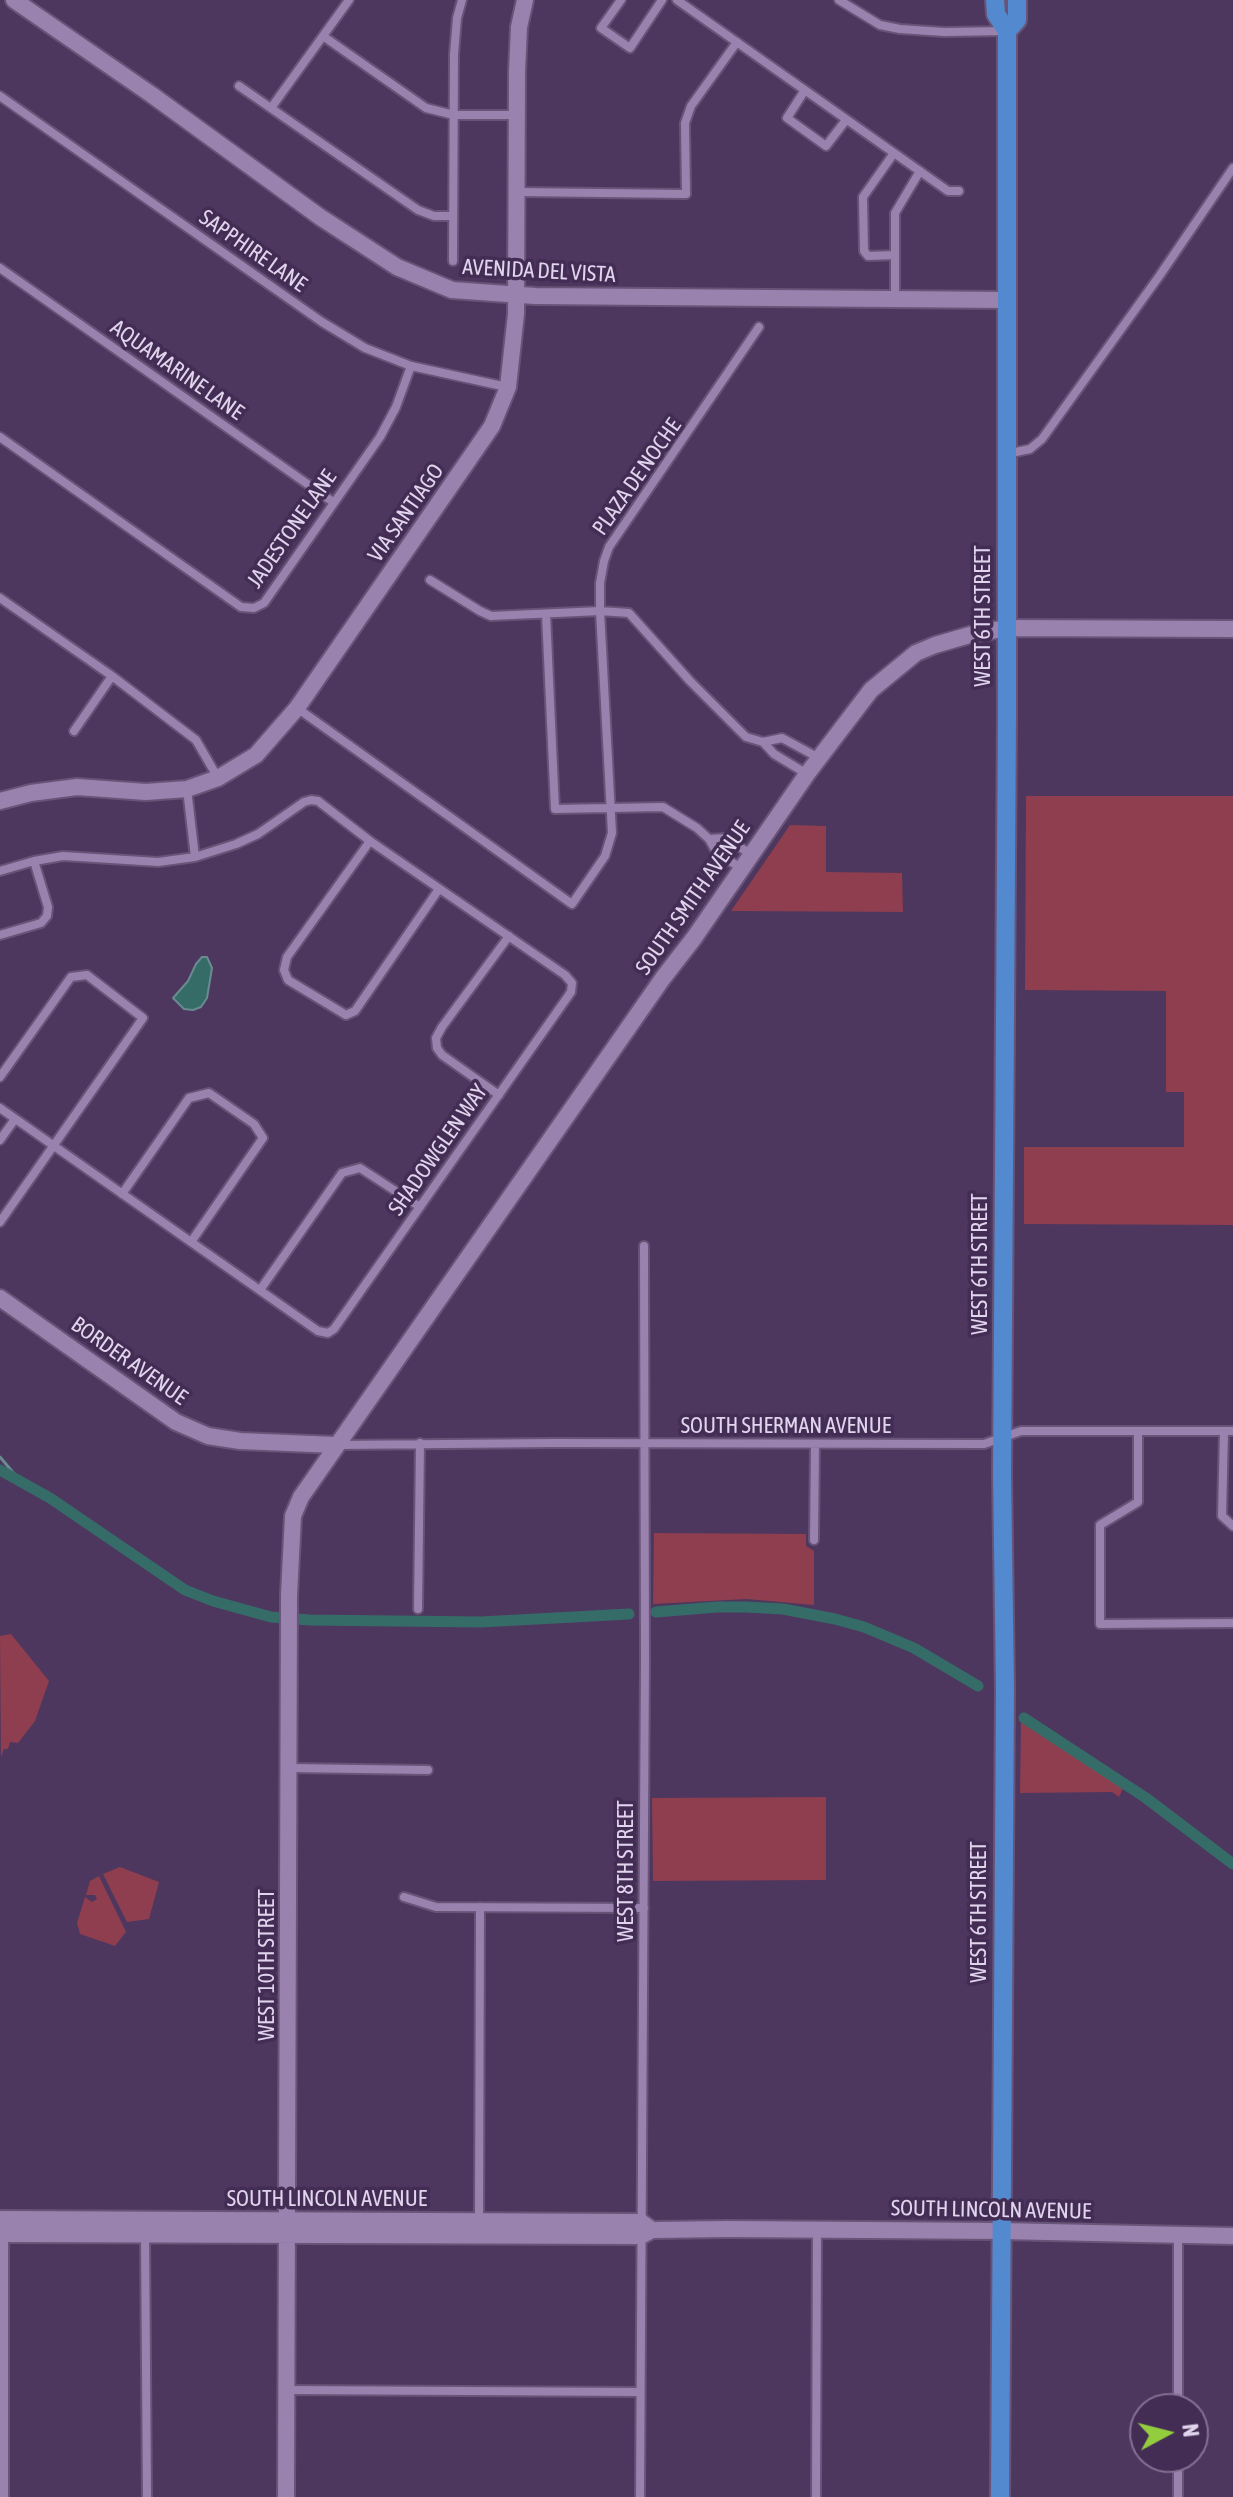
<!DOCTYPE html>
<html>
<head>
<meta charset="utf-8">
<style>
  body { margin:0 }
  #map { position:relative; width:1233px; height:2497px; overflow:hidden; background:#4d375f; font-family:"Asap Condensed",sans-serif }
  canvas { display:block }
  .north { position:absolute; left:1129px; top:2393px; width:80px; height:80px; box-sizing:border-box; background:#432d54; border:2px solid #827091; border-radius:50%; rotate:83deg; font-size:22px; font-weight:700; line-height:32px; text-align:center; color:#e1d4ed }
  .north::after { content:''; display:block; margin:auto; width:28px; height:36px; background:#93cc3d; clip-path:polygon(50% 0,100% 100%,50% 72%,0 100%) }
</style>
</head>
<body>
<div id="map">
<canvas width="1233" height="2497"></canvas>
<div class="north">N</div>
</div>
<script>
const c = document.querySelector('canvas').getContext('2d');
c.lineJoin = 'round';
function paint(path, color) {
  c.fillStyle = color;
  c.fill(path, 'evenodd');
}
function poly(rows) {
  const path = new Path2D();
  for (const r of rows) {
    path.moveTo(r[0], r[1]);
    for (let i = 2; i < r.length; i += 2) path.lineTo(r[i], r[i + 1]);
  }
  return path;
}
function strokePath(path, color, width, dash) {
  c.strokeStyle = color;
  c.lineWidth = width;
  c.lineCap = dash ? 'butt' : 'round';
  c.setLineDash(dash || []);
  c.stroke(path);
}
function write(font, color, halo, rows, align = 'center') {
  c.font = font + ' "Asap Condensed",sans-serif';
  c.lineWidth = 7;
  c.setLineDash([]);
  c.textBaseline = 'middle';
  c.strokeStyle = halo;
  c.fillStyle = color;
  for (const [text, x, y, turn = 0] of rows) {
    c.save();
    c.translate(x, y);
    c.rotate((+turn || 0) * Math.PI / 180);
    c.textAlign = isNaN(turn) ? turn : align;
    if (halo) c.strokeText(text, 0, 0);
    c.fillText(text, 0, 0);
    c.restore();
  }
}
paint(poly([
  [1026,796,1233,796,1233,1225,1024,1224,1024,1147,1184,1147,1184,1092,1166,1092,1166,991,1025,990],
  [790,825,826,826,826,872,902,873,903,912,731,911],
  [654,1533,806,1534,806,1546,814,1551,814,1605,747,1599,653,1604],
  [11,1634,49,1681,35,1721,18,1743,10,1742,8,1749,4,1749,1,1757,0,1636],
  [1021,1719,1123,1788,1119,1797,1112,1792,1020,1793],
  [826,1797,826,1880,653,1881,652,1798],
  [120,1867,159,1882,149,1919,127,1922,103,1874],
  [99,1876,126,1932,115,1946,80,1934,77,1923,85,1897,92,1902,97,1899,95,1895,86,1895,90,1881]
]), '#8e3e4f');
const water = poly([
  [202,957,207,957,212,968,207,998,201,1007,193,1010,184,1009,173,998,188,981,196,964,202,957]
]);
paint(water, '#366c68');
strokePath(water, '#698b90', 2);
strokePath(poly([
  [0,1457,21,1482]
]), '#698b90', 3);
strokePath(poly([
  [0,1470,50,1498,185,1590,213,1601,271,1617,309,1620,481,1622,629,1614],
  [656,1612,717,1607,746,1607,783,1609,835,1619,864,1627,914,1648,978,1686],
  [1024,1718,1146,1798,1233,1864]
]), '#366c68', 11);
const street = poly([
  [621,0,601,28,630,48,662,0],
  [677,0,948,191,959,191],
  [839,0,880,25,900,29,944,32,1007,31],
  [323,36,426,108,454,115,516,115],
  [239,86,418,210,434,216,453,216],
  [805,90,787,118,826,146,846,120],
  [0,96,322,322,365,348,411,366,507,387],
  [271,108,349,0],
  [894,153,863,197,864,251,868,256,895,255],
  [517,192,686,194,685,123,691,106,737,42],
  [453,261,454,54,457,18,462,0],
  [0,268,333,502],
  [895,299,895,213,920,171],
  [0,437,241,607,254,608,264,603,380,437,396,407,411,366],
  [1006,454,1030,449,1042,439,1160,275,1233,168],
  [430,580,480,611,491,616,600,611,629,613,690,681,746,737,763,742,782,738,819,758],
  [0,598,112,676,196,740,218,778],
  [546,614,555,809,663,807,697,828,709,839,717,853,741,868],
  [297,708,572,904,605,856,612,833,600,611,600,583,604,561,609,547,759,327],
  [74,731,112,676],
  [763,742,774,754,807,774],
  [187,789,195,857],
  [709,839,725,838,751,854],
  [370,841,287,957,284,970,288,980,346,1015,355,1011,439,889],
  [0,871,34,861,63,856,158,862,195,857,236,844,258,834,304,802,311,800,318,801,370,841,565,975,572,983,571,992,334,1329,328,1333,318,1331,0,1108],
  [0,935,41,923,47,916,48,907,34,861],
  [0,1077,71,977,87,975,143,1018,0,1222],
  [499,1095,442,1055,437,1048,436,1038,442,1027,509,936],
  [0,1140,15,1119],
  [122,1194,189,1098,209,1093,254,1124,263,1138,191,1242],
  [260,1290,342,1173,360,1168,420,1207],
  [1138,1431,1138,1502,1100,1525,1100,1624,1233,1623],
  [1224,1431,1222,1516,1233,1526],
  [336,1445,555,1443,984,1444,1021,1431,1233,1431],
  [814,1540,815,1444],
  [418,1609,420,1443],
  [290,1768,428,1770],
  [404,1897,436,1907,644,1908],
  [479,2224,480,1907],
  [145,2234,147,2497],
  [1178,2236,1178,2409],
  [287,2390,640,2392],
  [1178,2457,1178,2497],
  [4,2497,4,2234],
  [640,2497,645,1658,644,1246],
  [816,2497,817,2230]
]);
const secondary = poly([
  [14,0,152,95,320,217,397,267,452,290,535,296,1007,300],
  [0,801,31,793,77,787,146,792,187,789,218,778,256,755,297,708,492,426,508,387,516,314,517,71,519,27,525,0],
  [0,1298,176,1422,208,1436,240,1441,336,1445],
  [0,2219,641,2222,652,2230],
  [0,2234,641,2236,652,2230,728,2229,1001,2231,1233,2236],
  [286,2497,289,1595,293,1516,301,1497,663,978,694,938,807,774,871,690,916,653,935,645,973,634,1007,628,1233,629]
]);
const primary = poly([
  [995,0,996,14,1007,31,1007,713,1002,1473,1005,1689,1000,2497],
  [1007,31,1017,20,1017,0]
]);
strokePath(street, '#675477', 12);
strokePath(secondary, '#675477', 20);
strokePath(primary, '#675477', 22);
strokePath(street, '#9a82af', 8);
strokePath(secondary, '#9a82af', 16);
strokePath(primary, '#5389ce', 18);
write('22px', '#e1d4ed', '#432d54', [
  ["SAPPHIRE LANE",253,251,35],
  ["AVENIDA DEL VISTA",539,271,3],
  ["AQUAMARINE LANE",177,370,35],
  ["PLAZA DE NOCHE",637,477,-55],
  ["VIA SANTIAGO",406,513,-55],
  ["JADESTONE LANE",292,529,-55],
  ["WEST 6TH STREET",983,616,-90],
  ["SOUTH SMITH AVENUE",693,898,-55],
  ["SHADOWGLEN WAY",438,1150,-55],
  ["WEST 6TH STREET",980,1264,-90],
  ["BORDER AVENUE",129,1361,35],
  ["SOUTH SHERMAN AVENUE",786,1426],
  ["WEST 8TH STREET",626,1871,-90],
  ["WEST 6TH STREET",979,1912,-90],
  ["WEST 10TH STREET",267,1965,-90],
  ["SOUTH LINCOLN AVENUE",327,2199],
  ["SOUTH LINCOLN AVENUE",991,2210,1]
]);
</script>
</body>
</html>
